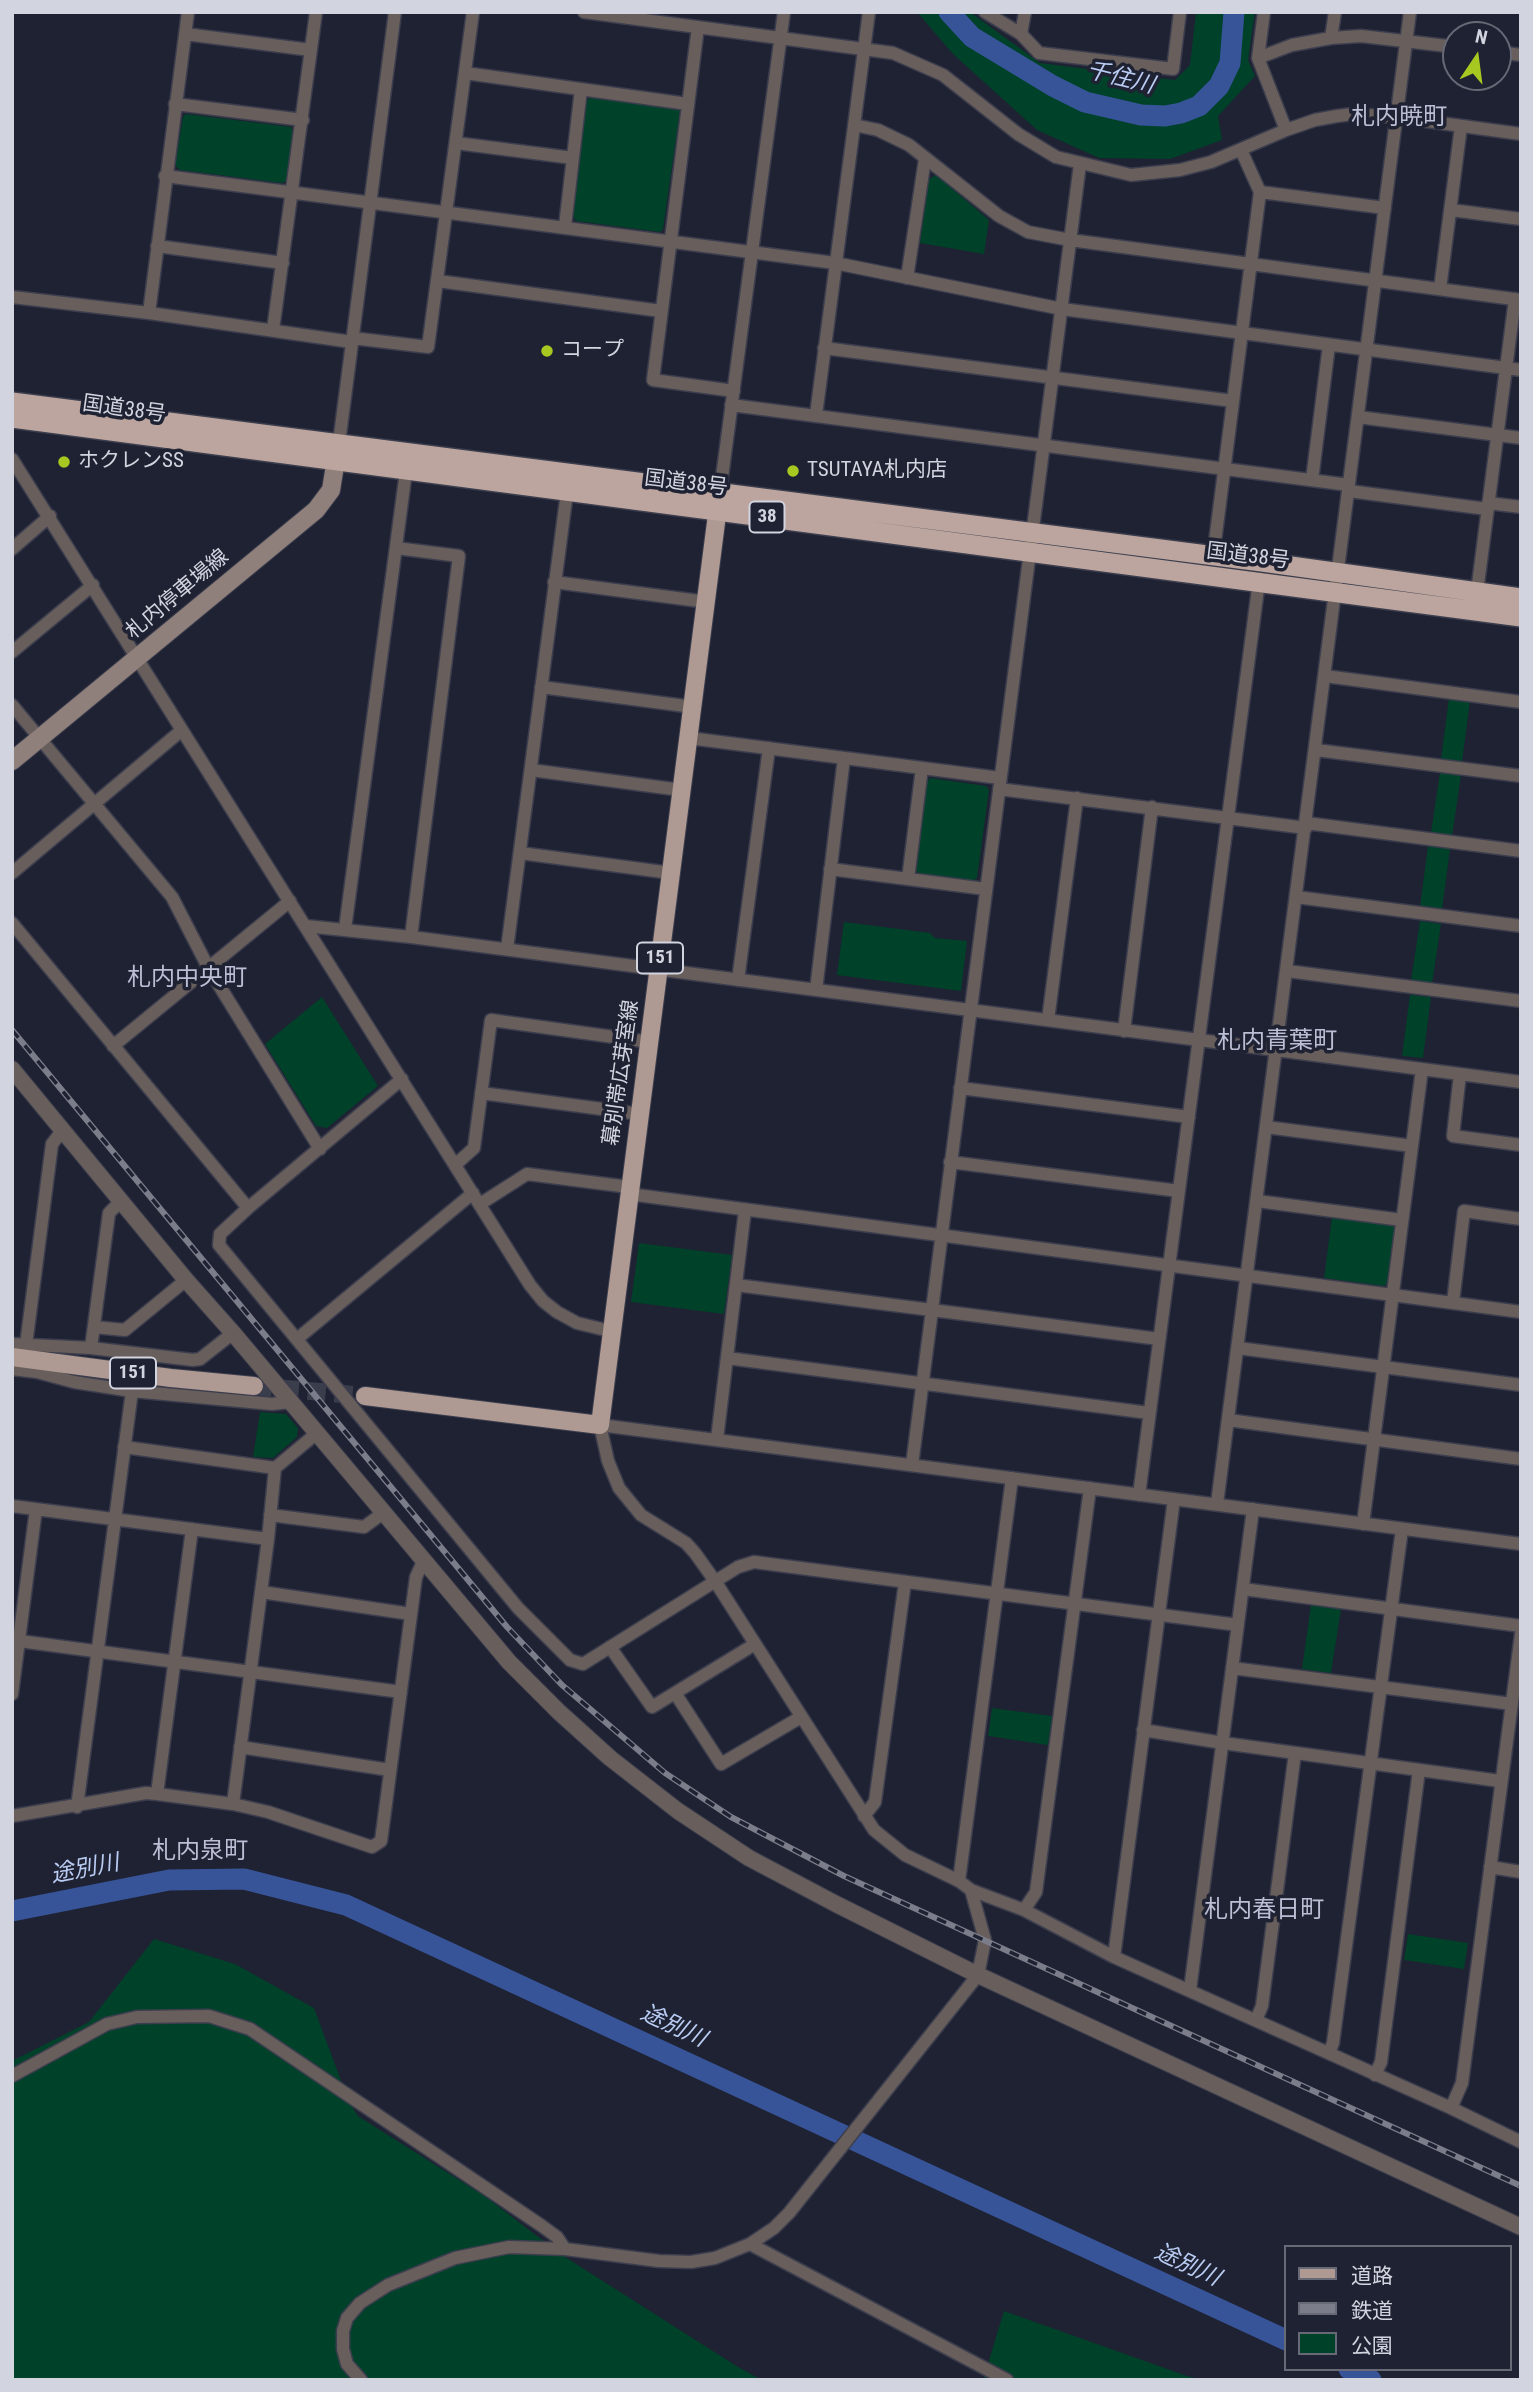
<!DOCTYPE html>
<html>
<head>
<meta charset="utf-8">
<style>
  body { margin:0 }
  #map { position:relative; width:1533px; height:2392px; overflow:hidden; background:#1f2232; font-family:"Roboto Condensed","Noto Sans JP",sans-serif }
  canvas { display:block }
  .frame { position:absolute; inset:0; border:14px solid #d2d4df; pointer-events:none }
  .legend { position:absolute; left:1284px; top:2245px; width:228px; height:126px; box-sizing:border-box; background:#1f2232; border:2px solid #676977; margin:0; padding:9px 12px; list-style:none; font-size:21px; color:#d2d4df }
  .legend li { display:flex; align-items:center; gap:14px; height:35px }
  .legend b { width:35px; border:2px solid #676977 }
  .north { position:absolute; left:1442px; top:21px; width:70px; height:70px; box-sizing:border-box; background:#1f2232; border:2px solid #676977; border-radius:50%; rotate:13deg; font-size:19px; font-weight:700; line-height:28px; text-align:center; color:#d2d4df }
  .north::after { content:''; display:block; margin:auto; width:24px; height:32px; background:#a6c821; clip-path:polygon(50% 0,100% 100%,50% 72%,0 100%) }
</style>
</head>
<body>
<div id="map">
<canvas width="1533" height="2392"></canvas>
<div class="frame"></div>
<ul class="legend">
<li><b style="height:9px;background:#ae9993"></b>道路</li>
<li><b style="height:9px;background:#7b7d8b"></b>鉄道</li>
<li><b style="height:19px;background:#00412a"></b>公園</li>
</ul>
<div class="north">N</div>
</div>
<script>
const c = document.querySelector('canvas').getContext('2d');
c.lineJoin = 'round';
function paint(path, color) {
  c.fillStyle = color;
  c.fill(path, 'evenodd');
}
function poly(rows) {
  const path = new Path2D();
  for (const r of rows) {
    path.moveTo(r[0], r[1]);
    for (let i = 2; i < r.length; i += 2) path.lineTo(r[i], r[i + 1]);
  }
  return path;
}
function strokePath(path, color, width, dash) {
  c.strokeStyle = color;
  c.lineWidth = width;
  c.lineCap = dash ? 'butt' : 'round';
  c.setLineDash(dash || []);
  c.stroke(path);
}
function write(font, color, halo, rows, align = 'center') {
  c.font = font + ' "Roboto Condensed","Noto Sans JP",sans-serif';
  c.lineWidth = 7;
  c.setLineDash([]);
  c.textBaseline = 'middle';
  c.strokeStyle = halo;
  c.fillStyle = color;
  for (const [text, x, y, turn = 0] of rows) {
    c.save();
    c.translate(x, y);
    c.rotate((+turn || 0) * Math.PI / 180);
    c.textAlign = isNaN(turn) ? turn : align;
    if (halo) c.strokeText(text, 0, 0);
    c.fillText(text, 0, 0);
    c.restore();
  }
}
paint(poly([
  [917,12,970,12,1040,63,1175,80,1190,65,1196,12,1255,12,1248,60,1255,76,1218,116,1222,140,1170,159,1099,158,1037,130,953,54],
  [592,97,677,107,680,111,663,229,660,232,576,221,573,216,587,100],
  [186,114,291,127,293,131,287,181,282,183,180,170,175,165,183,117],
  [936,175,989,220,984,254,920,243,929,179],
  [1449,698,1470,701,1462,762,1441,759],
  [1440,772,1461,775,1452,836,1431,833],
  [931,778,986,786,989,790,977,878,973,881,920,874,916,870,926,782],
  [1428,846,1450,849,1442,910,1420,907],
  [1420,921,1441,924,1432,984,1411,981],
  [844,922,930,933,935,938,967,941,961,991,837,975],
  [1410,995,1431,997,1423,1058,1402,1056],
  [322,997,378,1086,327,1128,316,1126,265,1044],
  [1332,1217,1395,1226,1387,1283,1384,1286,1324,1278],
  [639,1243,732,1255,724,1314,631,1302],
  [260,1412,286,1414,298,1428,297,1437,273,1458,253,1457],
  [1311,1605,1341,1609,1331,1673,1302,1669],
  [992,1708,1052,1716,1048,1745,988,1736],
  [1408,1934,1468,1943,1464,1969,1404,1960],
  [154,1939,235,1964,314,2008,349,2102,358,2116,486,2197,562,2255,738,2367,762,2380,12,2380,12,2061,89,2022],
  [1004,2311,1187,2376,1204,2380,983,2380]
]), '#00412a');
strokePath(poly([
  [949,12,972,37,1053,86,1085,102,1141,115,1165,116,1181,113,1199,106,1219,86,1230,63,1234,12],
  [12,1911,169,1880,244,1879,346,1905,1286,2340],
  [1349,2369,1371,2380]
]), '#375499', 21);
strokePath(poly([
  [254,1386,365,1396]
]), '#3a3d4c', 18, [18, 9]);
const minor = poly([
  [584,12,893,53,943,75,1018,134,1056,157,1131,175,1180,170,1211,162,1286,130,1315,120,1337,116,1353,114,1396,117,1521,134],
  [985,12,1021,34,1039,53,1173,69,1180,12],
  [1264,12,1258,58,1286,130],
  [698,27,653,380,734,391],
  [185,34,311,50],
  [1021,34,1025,12],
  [1331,38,1335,12],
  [1498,52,1521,55],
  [1258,58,1292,45,1331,38,1361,36,1456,47],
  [465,73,688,104],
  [175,104,303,120],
  [854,125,878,130,909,145,999,216,1028,232,1070,240,1521,300],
  [456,143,573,158],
  [165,176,835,263,1062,309,1521,370],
  [1260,192,1385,208],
  [1451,210,1521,219],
  [565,226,581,89],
  [157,246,283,263],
  [907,278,925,159],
  [438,281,661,311],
  [1440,289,1461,126],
  [12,297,149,313,352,342],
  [149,313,188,12],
  [273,330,316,12],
  [352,338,428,347,473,12],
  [824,348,1233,401],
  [731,405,1349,485],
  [816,415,869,12],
  [1358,417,1521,438],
  [339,443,395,12],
  [12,459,530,1285,543,1301,557,1312,577,1323,610,1331],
  [1312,480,1329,345],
  [1349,491,1487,509],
  [720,492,784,12],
  [1488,503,1521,507],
  [396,548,459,556,411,937],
  [12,549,50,516],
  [1213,557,1260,192,1241,150],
  [554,582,707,602],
  [1477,592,1515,299],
  [12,652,93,585],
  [1325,676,1521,702],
  [541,687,693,707],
  [12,705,172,897,209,969,320,1149],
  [689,738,1000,778],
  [1316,750,1521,776],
  [531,770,681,790],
  [999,789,1306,828],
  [1306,823,1521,851],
  [520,853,671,873],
  [830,869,986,889],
  [12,873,182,730],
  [908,879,922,768],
  [1296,897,1521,926],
  [12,923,248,1208],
  [306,926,411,937,1521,1082],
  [345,929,407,464],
  [507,949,567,492],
  [1287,971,1521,1001],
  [738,980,769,748],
  [816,990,844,758],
  [1048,1020,1077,798],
  [1124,1031,1152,807],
  [113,1046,290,901],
  [1460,1074,1453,1136,1521,1145],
  [402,1079,248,1208,220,1234,219,1245,518,1608,570,1660,583,1664,738,1567,754,1562,1238,1625],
  [960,1088,1189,1117],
  [481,1093,640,1114],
  [1266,1127,1412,1146],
  [950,1162,1179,1191],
  [455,1165,474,1148,491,1020,650,1042],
  [629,1194,1521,1312],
  [1257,1201,1402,1220],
  [480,1204,527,1174,629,1187],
  [736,1285,1159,1339],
  [1453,1302,1464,1211,1521,1219],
  [94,1327,125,1330,186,1280],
  [297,1339,473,1193],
  [12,1344,91,1348,193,1360,200,1359,233,1333],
  [26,1345,52,1144,62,1131],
  [91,1348,109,1213,121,1201],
  [1238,1348,1521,1385],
  [727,1358,1149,1413],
  [12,1369,37,1372,74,1382,132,1391,272,1404,290,1402],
  [1228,1420,1521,1459],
  [717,1439,745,1210],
  [124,1447,275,1468],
  [912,1465,1080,164],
  [1139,1495,1259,581],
  [1217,1504,1410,12],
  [12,1506,268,1539],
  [270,1515,364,1527,383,1513],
  [1363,1524,1422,1069],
  [1243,1589,1521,1626],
  [261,1592,411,1614],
  [12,1640,401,1692],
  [610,1647,652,1707,755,1644],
  [1232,1668,1512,1704],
  [675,1693,721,1764,801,1717],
  [12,1694,36,1509],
  [1143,1730,1223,1743,1500,1781],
  [240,1747,390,1770],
  [157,1794,192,1529],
  [233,1804,268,1539,275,1468,317,1433],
  [77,1807,132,1391],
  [12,1816,146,1793,157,1794,233,1804,268,1812,372,1847,381,1841,416,1577,423,1562],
  [864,1816,875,1802,905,1582],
  [1490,1867,1521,1872],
  [959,1881,1012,1478],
  [971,1890,1024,1910,1114,1957,1451,2108,1521,2142],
  [1024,1910,1036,1892,1090,1488],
  [1114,1957,1174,1499],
  [1190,1990,1253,1509],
  [1256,2020,1262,2006,1295,1753],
  [1329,2053,1333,2043,1402,1529],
  [1375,2075,1381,2062,1419,1770],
  [12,2076,107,2024,137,2017,209,2016,250,2029,542,2226,557,2237,565,2249],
  [1451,2108,1462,2083,1521,1634],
  [750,2244,1007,2380],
  [361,2380,347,2364,343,2349,343,2331,347,2318,360,2303,388,2285,455,2258,509,2247,565,2249,659,2261,691,2262,715,2258,750,2244,774,2228,789,2213,978,1975,985,1940,971,1890,959,1881,905,1855,874,1830,715,1581,695,1553,686,1543,641,1515,619,1488,608,1461,600,1425,1521,1544]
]);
const tertiary = poly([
  [12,1069,186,1280,233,1333,509,1662,559,1712,610,1758,678,1811,749,1858,836,1904,978,1975,1521,2227]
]);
const secondary = poly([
  [12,761,316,510,331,490,338,447]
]);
const primary = poly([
  [12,1357,171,1378,254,1386],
  [365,1396,600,1425,719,499]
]);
const trunk = poly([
  [12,402,1262,562,1521,598],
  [12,418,1521,617]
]);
strokePath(minor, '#3c3e4e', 15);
strokePath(tertiary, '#3c3e4e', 18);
strokePath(secondary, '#3c3e4e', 20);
strokePath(primary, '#3c3e4e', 20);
strokePath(trunk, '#3c3e4e', 22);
strokePath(minor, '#685e5b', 12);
strokePath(tertiary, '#685e5b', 16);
strokePath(secondary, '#90807b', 18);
strokePath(primary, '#ae9993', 18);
strokePath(trunk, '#bca59e', 19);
const rail = poly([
  [12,1030,507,1627,562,1685,665,1773,731,1817,844,1876,1521,2186]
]);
strokePath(rail, '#7b7d8b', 6);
strokePath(rail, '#1f2232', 3.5, [10]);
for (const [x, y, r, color] of [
  [547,351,7,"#a6c821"],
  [64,462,7,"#a6c821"],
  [793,471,7,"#a6c821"]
]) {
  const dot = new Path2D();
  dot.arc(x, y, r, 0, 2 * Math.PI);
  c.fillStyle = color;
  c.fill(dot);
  strokePath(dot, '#1f2232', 2.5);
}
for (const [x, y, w] of [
  [767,517,35],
  [660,958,46],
  [133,1373,46]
]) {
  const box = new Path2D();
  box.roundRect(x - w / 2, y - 15.5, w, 31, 5);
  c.fillStyle = '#1f2232';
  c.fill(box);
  strokePath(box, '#d2d4df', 2);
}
write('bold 19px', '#d2d4df', null, [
  ["38",767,517],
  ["151",660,958],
  ["151",133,1373]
]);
write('21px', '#d2d4df', '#1f2232', [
  ["コープ",561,351],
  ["ホクレンSS",78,462],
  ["TSUTAYA札内店",807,471]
], 'left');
write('21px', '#d2d4df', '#1f2232', [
  ["国道38号",124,410,8],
  ["国道38号",686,484,7],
  ["国道38号",1248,557,7],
  ["札内停車場線",178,595,-40],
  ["幕別帯広芽室線",622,1073,-82]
]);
write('italic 23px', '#b9ccf3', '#1f2232', [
  ["千住川",1120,79,14],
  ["途別川",85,1870,-11],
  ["途別川",673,2027,25],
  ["途別川",1187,2266,25]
]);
write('24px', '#bbbed4', '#1f2232', [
  ["札内暁町",1399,118],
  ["札内中央町",187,979],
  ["札内青葉町",1277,1042],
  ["札内泉町",200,1852],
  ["札内春日町",1264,1911]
]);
</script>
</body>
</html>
